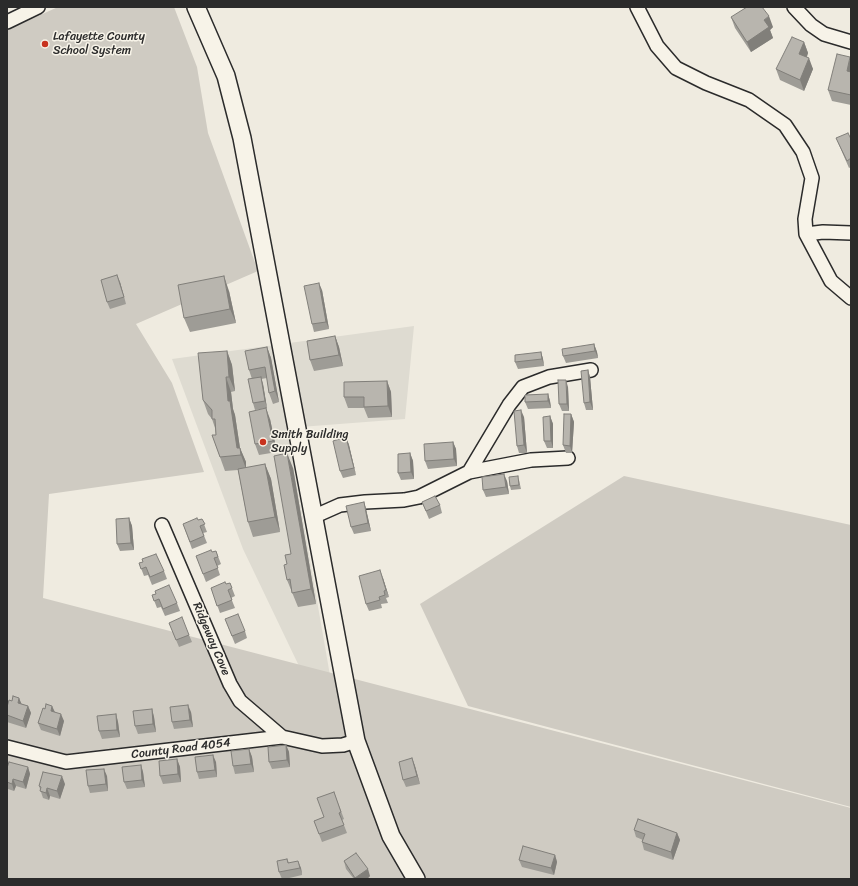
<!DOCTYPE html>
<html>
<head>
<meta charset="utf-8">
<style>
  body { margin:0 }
  #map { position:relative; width:858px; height:886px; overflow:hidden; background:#efebe0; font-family:Sriracha,sans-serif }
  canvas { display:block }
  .frame { position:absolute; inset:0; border:8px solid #2b2b2b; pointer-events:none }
</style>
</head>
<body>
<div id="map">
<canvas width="858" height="886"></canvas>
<div class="frame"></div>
</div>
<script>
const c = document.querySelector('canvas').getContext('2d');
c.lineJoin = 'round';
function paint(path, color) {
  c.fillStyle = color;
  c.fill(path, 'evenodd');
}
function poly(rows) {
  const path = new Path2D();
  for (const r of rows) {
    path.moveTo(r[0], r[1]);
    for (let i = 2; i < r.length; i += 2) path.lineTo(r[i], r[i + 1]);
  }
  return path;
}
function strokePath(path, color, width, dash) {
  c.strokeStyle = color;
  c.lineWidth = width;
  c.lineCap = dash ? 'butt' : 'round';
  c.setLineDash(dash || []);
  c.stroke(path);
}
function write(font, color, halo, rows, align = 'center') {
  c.font = font + ' Sriracha,sans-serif';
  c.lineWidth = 3;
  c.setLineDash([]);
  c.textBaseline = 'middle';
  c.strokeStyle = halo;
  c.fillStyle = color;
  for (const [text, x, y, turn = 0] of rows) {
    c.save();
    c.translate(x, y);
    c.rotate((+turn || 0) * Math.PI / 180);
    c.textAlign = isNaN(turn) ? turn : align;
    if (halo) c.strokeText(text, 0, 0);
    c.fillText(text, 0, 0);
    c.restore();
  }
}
paint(poly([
  [414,326,405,419,287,428,332,687,310,689,243,549,172,359]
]), '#dedbd1');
paint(poly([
  [58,7,174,7,197,67,208,133,258,271,136,324,172,383,204,472,49,494,43,598,851,808,851,879,7,879,7,30],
  [624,476,851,525,851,807,468,706,420,604]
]), '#cfcbc2');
const minor = poly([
  [637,7,657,46,676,68,706,83,749,100,785,125,803,152,812,178,805,219,806,234,823,232,851,233],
  [794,7,811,25,824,34,851,42],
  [7,22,38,7],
  [806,234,831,281,851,298],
  [469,472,509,405,523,387,549,377,591,370],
  [313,517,340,505,365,502,404,500,419,497,469,472,531,460,568,458],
  [162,525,230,684,240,701,282,737],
  [7,747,66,762,282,737,322,746,343,745,356,741]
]);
const major = poly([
  [196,7,226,76,242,138,356,741,391,836,416,879]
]);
strokePath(minor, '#2b2b2b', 16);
strokePath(major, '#2b2b2b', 20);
strokePath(minor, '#f7f3e8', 13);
strokePath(major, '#f7f3e8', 17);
paint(poly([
  [731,17,773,27,770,30,773,38,751,52,735,28],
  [804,42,808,53,807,57,813,69,804,91,780,80,776,69],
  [851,59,851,105,832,101,828,90],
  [836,138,851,139,851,167,849,168,839,145],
  [120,282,126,304,110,309,107,302],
  [322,290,329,329,314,332,312,324],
  [229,291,236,323,190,332,184,318],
  [335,336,339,347,343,366,314,371,310,360],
  [594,344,597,352,598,358,566,363,563,356],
  [267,347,271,358,279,402,273,404,269,393,267,378,261,379,263,384,267,408,255,410,253,403,252,379,249,370],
  [227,351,232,365,235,391,231,392,233,409,235,415,240,448,246,462,246,468,265,464,271,479,280,532,253,537,248,522,238,470,225,471,212,435,216,435,215,428,212,419,208,414,203,400],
  [541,352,543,359,544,366,518,369,515,362],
  [588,370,590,377,593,410,586,410,584,403],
  [387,381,391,392,392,417,368,418,364,408,348,408,344,397],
  [568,387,569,411,562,411,559,404],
  [548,394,550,401,551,408,528,409,525,402],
  [571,414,574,422,572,453,566,453,563,445],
  [550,416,553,424,553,448,547,448,544,441],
  [524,417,527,453,519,453,517,446],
  [270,419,277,452,259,455,255,444],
  [346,437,349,445,356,475,343,478,340,471],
  [453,442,456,449,457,466,428,469,425,461],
  [410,453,413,461,414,479,401,480,398,473],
  [293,468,316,604,298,607,287,580,287,564,291,554],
  [519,480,521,489,511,490,510,486],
  [507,481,509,494,486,497,483,490],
  [364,502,366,509,371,531,354,534,351,527],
  [422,502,440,505,442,513,429,519],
  [129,518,132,526,134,550,120,551,117,544],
  [202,519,207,532,203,533,207,543,192,549,183,524,198,520],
  [216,551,221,564,217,566,220,575,206,582,196,556],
  [139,563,164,571,167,579,152,585,148,575,144,576],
  [383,578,389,597,386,598,388,603,381,604,382,608,369,611,366,604],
  [230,583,235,596,231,598,235,608,220,613,211,588],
  [152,595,177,603,180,611,165,616,161,607,157,608],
  [225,619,245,631,247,638,235,644],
  [169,623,189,635,192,642,179,647],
  [19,698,21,704,28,706,31,713,26,728,7,722,7,707,12,701],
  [52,706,55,712,64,721,60,736,41,730,38,723,45,709],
  [152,709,154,717,156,732,138,734,135,726],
  [191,712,193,727,174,729,172,722],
  [116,714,118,722,120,737,102,739,99,731],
  [286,745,289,752,290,767,272,769,269,762],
  [249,749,252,757,254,772,235,774,233,766],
  [412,758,415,766,420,784,406,787,403,780],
  [177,759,180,767,181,782,163,784,160,776],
  [216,762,217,777,199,779,197,772],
  [141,765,143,772,145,787,127,789,124,782],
  [28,767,30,774,26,789,16,786,14,791,8,789,7,785,7,768],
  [107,776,108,791,90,793,88,786],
  [65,784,60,799,50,796,49,800,43,798,39,786],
  [334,792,344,819,342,820,347,833,322,842,314,821,324,817],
  [634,830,677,833,680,840,673,860,644,850,642,842,643,840,636,837],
  [555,855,557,862,554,875,522,867,519,860],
  [287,859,289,863,301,868,302,875,285,879,282,879,279,872],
  [344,861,370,876,367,879,354,879,346,869]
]), '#9e9c96');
paint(poly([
  [769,16,773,27,770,30,773,38,751,52,747,42,764,20],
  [804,42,808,53,803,65,799,54],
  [850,57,851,59,851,82,847,71],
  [809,58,813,69,804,91,800,80],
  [117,275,120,282,126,304,124,297],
  [224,276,229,291,236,323,230,309],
  [319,283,322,290,329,329,326,322],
  [335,336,339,347,343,366,339,355],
  [594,344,597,352,598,358,595,351],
  [267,347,271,358,279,402,275,391],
  [227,351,232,365,235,391,229,377],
  [541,352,543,359,544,366,542,359],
  [588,370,590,377,593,410,590,402],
  [226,377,231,392,233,409,235,415,241,455,237,448,228,401],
  [261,377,263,384,267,408,265,401],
  [566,380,568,387,569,411,567,404],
  [387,381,391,392,392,417,388,406],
  [548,394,550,401,551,408,548,401],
  [266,408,270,419,277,452,273,441],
  [521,410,524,417,527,453,524,445],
  [571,414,574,422,572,453,570,446],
  [550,416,553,424,553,448,551,441],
  [346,437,349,445,356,475,354,468],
  [453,442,456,449,457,466,454,459],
  [240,448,246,462,246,469,241,455],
  [287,453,293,468,316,604,311,589],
  [410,453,413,461,414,479,411,472],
  [265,464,271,479,280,532,275,517],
  [504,474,507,481,509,494,506,487],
  [364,502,366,509,371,531,368,523],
  [129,518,132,526,134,550,131,543],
  [380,570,383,578,389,597,386,590],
  [19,698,22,705,18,703],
  [188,705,191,712,193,727,190,720],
  [28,706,31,713,26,728,23,721],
  [52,706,55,713,51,711],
  [152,709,154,717,156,732,153,724],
  [61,714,64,721,60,736,57,729],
  [116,714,118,722,120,737,117,730],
  [286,745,289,752,290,767,287,760],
  [249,749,252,757,254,772,251,764],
  [213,755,216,762,217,777,215,770],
  [412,758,415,766,420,784,417,776],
  [177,759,180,767,181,782,178,774],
  [141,765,143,772,145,787,142,780],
  [28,767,30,774,26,789,23,782],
  [104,769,107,776,108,791,106,784],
  [62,776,65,784,60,799,57,791],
  [13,779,16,786,14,791,12,784],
  [47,788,50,796,49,800,46,793],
  [677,833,680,840,673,860,671,852],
  [555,855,557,862,554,875,551,868],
  [298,861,301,868,302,875],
  [368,869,370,876,367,879,355,879,355,878]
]), '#817f7a');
const building = poly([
  [747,7,762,7,769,16,764,20,769,27,747,42,731,17,747,7],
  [792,37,804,42,799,54,809,58,800,80,776,69,792,37],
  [837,54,850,57,847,71,851,72,851,95,828,90,837,54],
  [848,133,851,139,851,158,847,161,836,138,848,133],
  [117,275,124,297,107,302,101,280,117,275],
  [224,276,230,309,184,318,178,285,224,276],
  [319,283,326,322,312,324,304,286,319,283],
  [335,336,339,355,310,360,307,341,335,336],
  [594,344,595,351,563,356,562,349,594,344],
  [267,347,275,391,269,393,265,367,249,370,245,351,267,347],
  [227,351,229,377,226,377,228,401,230,401,237,448,240,448,241,455,220,457,212,435,216,435,215,419,212,419,212,410,203,400,198,353,227,351],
  [541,352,542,359,515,362,515,355,541,352],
  [588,370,590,402,584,403,581,371,588,370],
  [261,377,265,401,253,403,248,379,261,377],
  [558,380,566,380,567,404,559,404,558,380],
  [387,381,388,406,364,407,364,397,344,397,344,382,387,381],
  [548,394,548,401,525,402,525,395,548,394],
  [266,408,273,441,255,444,249,412,266,408],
  [521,410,524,445,517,446,514,411,521,410],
  [564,414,571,414,570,446,563,445,564,414],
  [550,416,551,441,544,441,543,417,550,416],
  [346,437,354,468,340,471,333,441,346,437],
  [453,442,454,459,425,461,424,444,453,442],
  [287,453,311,589,292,593,290,579,287,580,284,565,287,564,285,555,291,554,274,456,287,453],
  [410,453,411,472,398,473,398,454,410,453],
  [265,464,275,517,248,522,238,469,265,464],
  [504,474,506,487,483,490,482,477,504,474],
  [518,476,519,485,510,486,509,477,518,476],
  [435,496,440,505,426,511,422,502,435,496],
  [364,502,368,523,351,527,346,506,364,502],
  [129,518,131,543,117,544,116,519,129,518],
  [197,518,198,520,202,519,205,524,200,526,204,536,190,542,183,524,197,518],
  [211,550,212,552,216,551,218,557,214,558,218,568,203,574,196,556,211,550],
  [156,554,164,571,150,577,146,567,141,569,139,563,143,562,142,559,156,554],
  [380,570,386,590,384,591,385,595,379,597,380,600,366,604,359,576,380,570],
  [225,582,226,584,230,583,232,588,228,590,232,600,217,606,211,588,225,582],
  [169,585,177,603,163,609,159,599,154,601,152,595,156,594,155,591,169,585],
  [238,614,245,631,232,636,225,619,238,614],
  [182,617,189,635,176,640,169,623,182,617],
  [13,696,19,698,18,703,28,706,23,721,7,715,7,707,9,700,12,701,13,696],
  [46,704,52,706,51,711,61,714,57,729,38,723,43,708,45,709,46,704],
  [188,705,190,720,172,722,170,707,188,705],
  [152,709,153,724,135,726,133,711,152,709],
  [116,714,117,730,99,731,97,716,116,714],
  [286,745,287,760,269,762,268,747,286,745],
  [249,749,251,764,233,766,231,751,249,749],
  [213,755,215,770,197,772,195,757,213,755],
  [412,758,417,776,403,780,399,762,412,758],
  [177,759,178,774,160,776,159,761,177,759],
  [9,762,28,767,23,782,13,779,12,784,7,782,7,768,9,762],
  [141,765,142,780,124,782,122,767,141,765],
  [104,769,106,784,88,786,86,770,104,769],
  [43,772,62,776,57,791,47,788,46,793,40,791,41,787,39,786,43,772],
  [334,792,341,812,339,813,344,825,319,834,314,821,324,817,317,798,334,792],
  [638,819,677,833,671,852,642,842,645,834,634,830,638,819],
  [523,846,555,855,551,868,519,860,523,846],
  [356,853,368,869,355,878,344,861,356,853],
  [287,859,288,863,298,861,300,868,279,872,277,861,287,859]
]);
paint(building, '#b8b5ae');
strokePath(building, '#817f7a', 1);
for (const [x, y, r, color] of [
  [45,44,4,"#c8321e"],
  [263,442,4,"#c8321e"]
]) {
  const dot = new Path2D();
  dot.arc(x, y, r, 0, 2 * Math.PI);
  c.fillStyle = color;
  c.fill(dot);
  strokePath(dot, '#f7f3e8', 1.5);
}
write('12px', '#2b2b2b', '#f7f3e8', [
  ["Lafayette County",53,37],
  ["School System",53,51],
  ["Smith Building",271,435],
  ["Supply",271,449]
], 'left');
write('12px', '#2b2b2b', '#f7f3e8', [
  ["Ridgeway Cove",211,639,67],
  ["County Road 4054",181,749,-7]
]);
</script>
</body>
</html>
